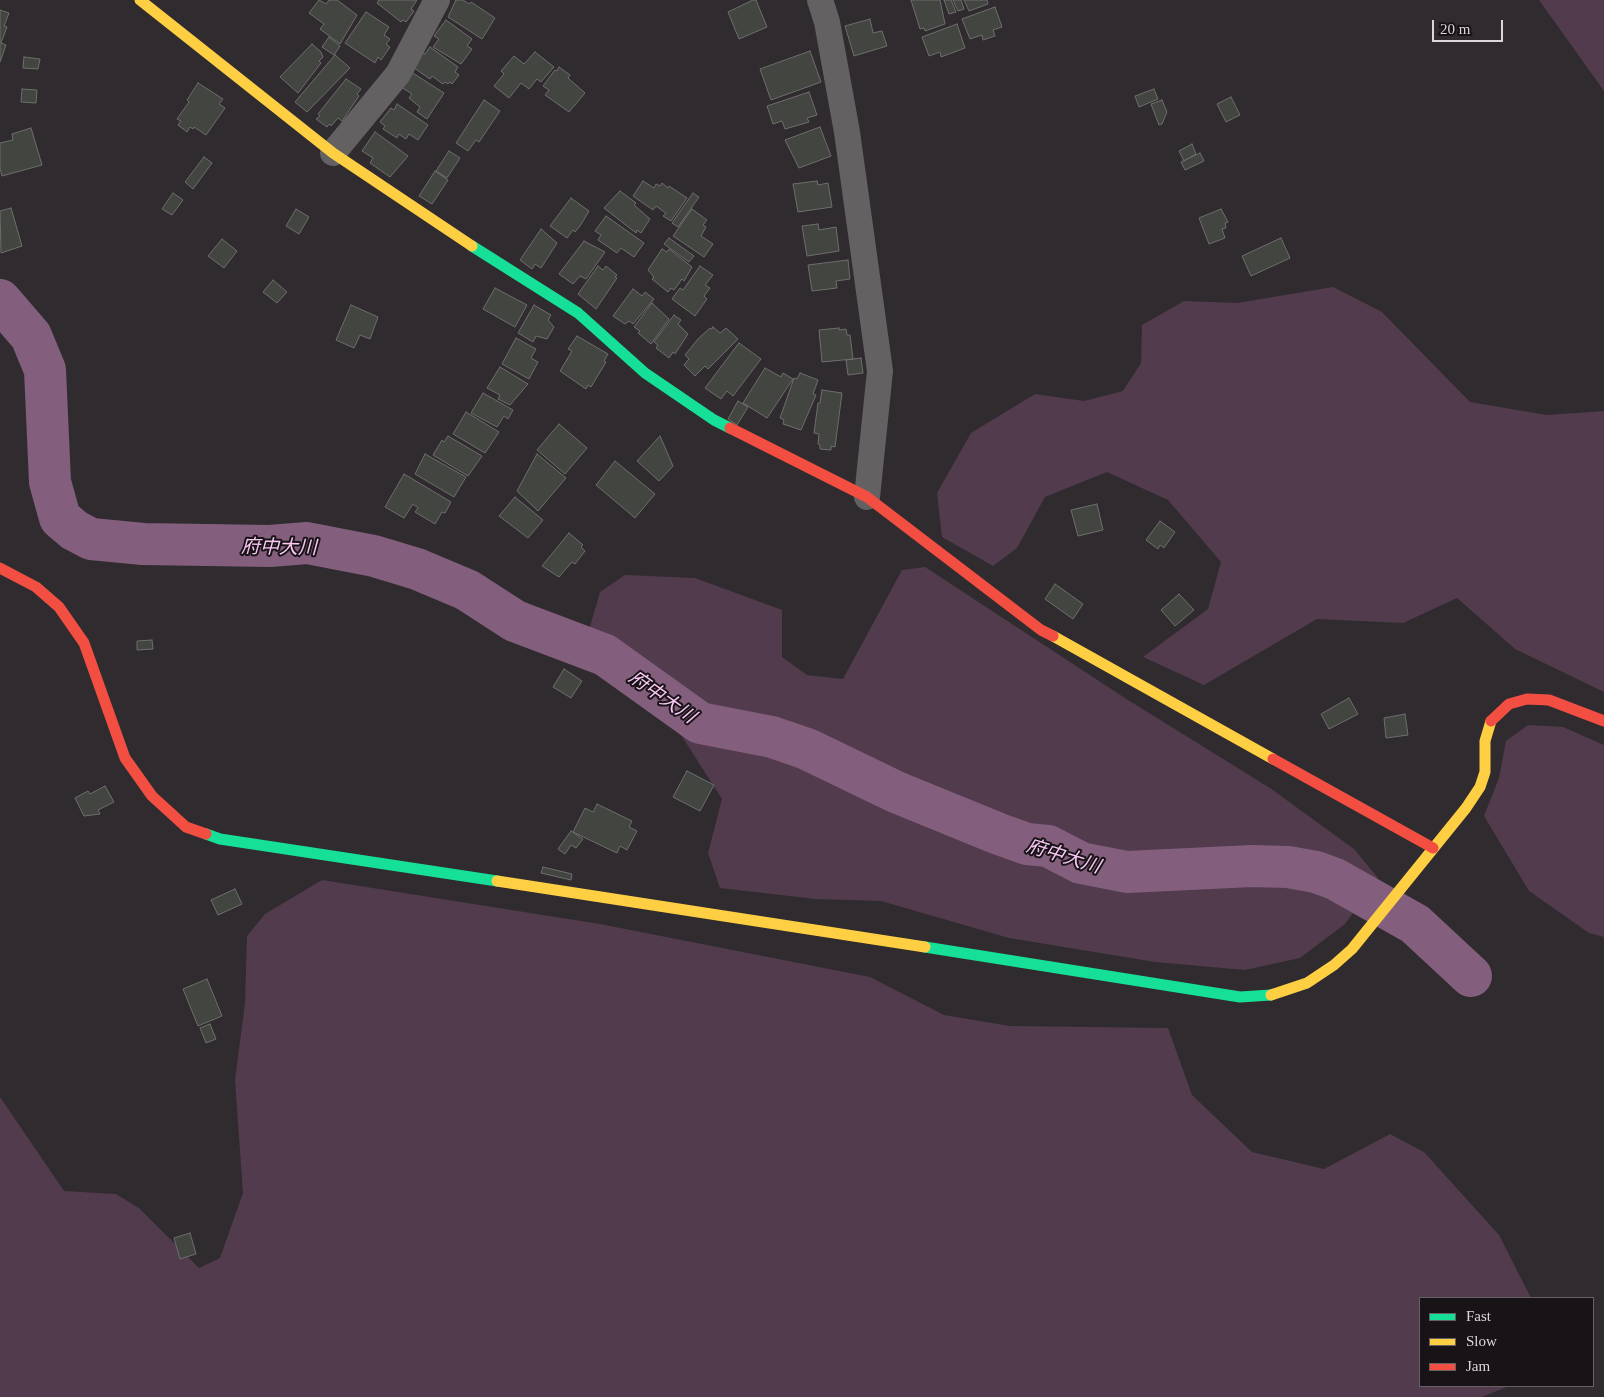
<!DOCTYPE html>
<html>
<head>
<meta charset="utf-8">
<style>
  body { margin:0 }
  #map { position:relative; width:1604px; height:1397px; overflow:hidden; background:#302b2f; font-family:Georgia,serif }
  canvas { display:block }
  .legend { position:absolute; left:1419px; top:1297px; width:175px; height:90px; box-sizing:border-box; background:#171317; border:1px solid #666165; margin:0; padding:6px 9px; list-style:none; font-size:15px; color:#dcd6db }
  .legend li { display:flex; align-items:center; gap:10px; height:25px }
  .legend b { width:25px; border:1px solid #666165 }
  .scale { position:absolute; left:1432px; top:20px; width:71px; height:22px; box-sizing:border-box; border:2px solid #dcd6db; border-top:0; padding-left:6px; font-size:15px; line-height:18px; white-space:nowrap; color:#dcd6db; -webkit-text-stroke:4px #171317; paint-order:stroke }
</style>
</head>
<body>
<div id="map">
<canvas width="1604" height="1397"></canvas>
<ul class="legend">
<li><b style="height:6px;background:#16e098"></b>Fast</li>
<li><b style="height:6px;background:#ffcf43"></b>Slow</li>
<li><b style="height:6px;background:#f24e42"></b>Jam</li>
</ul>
<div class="scale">20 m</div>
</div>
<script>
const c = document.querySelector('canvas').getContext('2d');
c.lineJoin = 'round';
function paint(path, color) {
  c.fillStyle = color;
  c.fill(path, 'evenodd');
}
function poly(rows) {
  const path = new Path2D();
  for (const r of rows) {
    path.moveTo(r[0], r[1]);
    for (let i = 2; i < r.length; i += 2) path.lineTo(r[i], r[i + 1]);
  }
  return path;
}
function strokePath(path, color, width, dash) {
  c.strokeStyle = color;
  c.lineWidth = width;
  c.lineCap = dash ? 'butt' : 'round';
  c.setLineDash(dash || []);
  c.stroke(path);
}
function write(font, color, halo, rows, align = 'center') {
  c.font = font + ' Georgia,"Noto Sans JP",serif';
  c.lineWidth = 4;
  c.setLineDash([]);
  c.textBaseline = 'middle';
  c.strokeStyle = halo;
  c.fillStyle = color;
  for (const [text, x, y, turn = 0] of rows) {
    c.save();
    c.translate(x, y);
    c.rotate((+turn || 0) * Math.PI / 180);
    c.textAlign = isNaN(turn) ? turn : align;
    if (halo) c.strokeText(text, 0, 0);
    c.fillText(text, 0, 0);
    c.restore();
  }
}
paint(poly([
  [1539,0,1604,0,1604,91],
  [1333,287,1382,312,1470,402,1547,415,1604,411,1604,692,1515,649,1457,598,1403,623,1317,619,1204,685,1143,657,1208,609,1221,562,1168,500,1107,472,1045,497,1017,548,993,566,942,537,937,493,971,433,1035,394,1084,401,1123,391,1141,363,1142,325,1184,301,1237,303],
  [925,567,1128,700,1270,788,1354,849,1378,878,1345,924,1300,958,1245,970,1155,962,1009,938,881,901,815,899,720,888,708,853,722,799,681,735,631,690,587,637,600,592,625,575,695,578,782,610,782,657,807,675,843,679,902,570],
  [1528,725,1563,727,1604,745,1604,937,1589,933,1529,891,1484,816,1499,778,1506,741],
  [322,880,600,924,870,977,944,1015,1010,1026,1168,1028,1192,1095,1252,1152,1324,1169,1390,1134,1424,1152,1499,1235,1531,1298,1420,1298,1420,1386,1509,1386,1482,1397,0,1397,0,1097,64,1191,116,1194,139,1208,199,1268,220,1258,243,1193,235,1080,245,1003,247,936,265,914]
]), '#513b4d');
strokePath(poly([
  [0,300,31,336,45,370,50,482,60,518,74,530,91,539,143,544,270,546,307,543,374,556,417,569,467,590,515,621,605,655,700,723,772,737,807,749,896,792,999,834,1027,844,1048,846,1081,863,1127,872,1252,866,1288,867,1316,872,1335,879,1415,924,1471,976]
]), '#835f7d', 42);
const building = poly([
  [319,0,326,4,329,0,337,0,357,15,340,44,320,29,324,24,309,13,319,0],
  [379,0,417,0,411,9,414,11,406,22,403,20,401,22,377,3,379,0],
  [456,0,463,0,469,4,471,2,495,18,482,39,448,17,456,0],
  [753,0,756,0,767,27,739,39,728,12,753,0],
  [911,0,940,0,945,24,925,31,924,28,920,29,911,0],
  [944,0,951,0,956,12,949,14,944,0],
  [953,0,961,0,964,9,958,11,953,0],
  [964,0,987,0,988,4,969,11,964,0],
  [995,7,1002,27,993,30,995,36,983,40,982,35,970,39,962,19,995,7],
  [0,10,9,13,4,26,7,27,1,43,6,45,0,62,0,10],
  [366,12,389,27,384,35,390,39,386,44,390,47,381,60,378,57,375,63,345,43,366,12],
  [870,19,873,33,882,31,887,46,854,56,845,26,870,19],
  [446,20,472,39,467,46,472,49,461,64,433,47,439,39,434,36,446,20],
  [957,24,965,48,941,57,940,52,929,56,922,37,957,24],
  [329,37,340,46,334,55,322,47,329,37],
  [312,44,321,52,323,57,319,61,321,63,298,93,280,77,312,44],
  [430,47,458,67,455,72,459,75,452,84,450,82,448,84,445,82,443,84,432,76,430,79,410,65,420,50,425,54,430,47],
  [810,51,821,82,771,100,760,69,810,51],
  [535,52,554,67,541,82,537,79,529,89,521,83,509,98,494,86,504,74,501,71,514,56,524,64,535,52],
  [335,55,350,68,307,112,295,102,335,55],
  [24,57,40,59,38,69,23,68,24,57],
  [559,67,570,75,568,78,585,93,569,112,545,95,549,90,543,86,555,70,557,71,559,67],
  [408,70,444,93,427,119,417,112,420,107,409,98,412,94,398,85,408,70],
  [346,79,361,89,357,94,359,96,342,121,338,118,331,126,329,124,327,127,316,119,320,116,318,114,346,79],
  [198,83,223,99,219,104,225,108,206,135,194,127,193,129,190,127,187,132,178,125,181,121,177,119,189,102,187,100,198,83],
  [22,89,37,90,36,103,21,102,22,89],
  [1154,89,1158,99,1139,107,1135,96,1154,89],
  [809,92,817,115,807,118,809,122,785,129,782,121,773,124,767,106,809,92],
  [1231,97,1240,115,1226,122,1217,104,1231,97],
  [484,100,500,111,479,142,476,140,468,151,456,143,484,100],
  [1162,100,1167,112,1162,124,1159,125,1151,104,1162,100],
  [397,104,428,125,418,140,409,134,406,139,399,134,397,138,383,129,385,126,380,122,391,108,394,110,397,104],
  [820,127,831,156,799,168,785,140,820,127],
  [31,128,42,165,2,176,0,168,0,143,13,140,12,134,31,128],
  [375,132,408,156,390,177,370,163,373,158,362,151,375,132],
  [1192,144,1196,154,1184,161,1179,151,1192,144],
  [449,151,460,158,447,178,436,171,449,151],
  [1200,153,1204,161,1185,170,1181,162,1200,153],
  [204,157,212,163,193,189,185,182,204,157],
  [435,171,448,180,432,204,419,196,435,171],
  [643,181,654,188,656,184,660,186,662,183,668,188,669,186,687,198,671,221,663,216,666,213,656,206,653,210,633,196,643,181],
  [817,181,818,185,828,183,832,207,798,212,793,184,817,181],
  [620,191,636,203,634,205,650,219,641,233,637,230,636,233,604,208,620,191],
  [173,193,183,200,172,215,162,209,173,193],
  [693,193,699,197,678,227,672,223,693,193],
  [571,198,589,211,580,226,575,232,573,230,567,238,550,226,571,198],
  [11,208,22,246,1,253,0,211,11,208],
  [296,209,309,217,299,234,286,226,296,209],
  [692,209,707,220,703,225,706,227,701,236,713,244,704,257,673,236,692,209],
  [1221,209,1228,222,1225,223,1226,228,1222,229,1225,238,1209,244,1199,218,1221,209],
  [606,216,644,243,634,257,621,248,617,253,598,240,601,235,595,231,606,216],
  [818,224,819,230,836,227,839,251,807,256,802,226,818,224],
  [541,229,557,243,541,268,535,264,532,269,520,260,541,229],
  [669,238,694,256,689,262,664,244,669,238],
  [1281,238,1290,258,1251,276,1242,256,1281,238],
  [222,239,237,251,224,268,208,256,222,239],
  [584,241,605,252,586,279,580,276,573,284,559,274,584,241],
  [662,249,667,252,669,249,692,267,684,281,682,279,674,290,671,288,668,292,652,279,654,277,648,270,662,249],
  [848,260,850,279,836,281,837,288,812,291,808,265,848,260],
  [598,266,603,270,606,266,617,275,615,277,617,278,596,309,578,294,598,266],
  [700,266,713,275,705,285,710,288,704,296,707,299,695,316,672,299,680,288,683,290,700,266],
  [273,280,287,292,277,303,263,292,273,280],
  [495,288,527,305,515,327,483,309,495,288],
  [633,289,642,296,645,292,654,299,633,324,629,321,625,324,613,316,633,289],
  [652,303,669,319,651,344,638,333,640,331,634,327,652,303],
  [351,305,378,317,370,339,360,335,354,348,336,340,351,305],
  [534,305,551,315,548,320,554,327,547,339,536,336,533,342,518,333,534,305],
  [674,315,681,320,678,324,688,334,675,354,673,352,669,358,656,348,658,345,654,342,674,315],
  [713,327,720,333,726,328,738,339,708,369,705,366,695,376,684,365,689,359,685,355,698,339,710,328,712,329,713,327],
  [839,328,839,330,846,329,847,335,850,335,853,359,822,362,819,330,839,328],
  [577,336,608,354,604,361,606,362,591,387,588,385,586,389,560,371,572,351,568,349,577,336],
  [516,338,536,349,531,358,538,362,529,379,502,364,516,338],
  [739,343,761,359,733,396,727,391,721,399,705,388,739,343],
  [861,358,863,373,848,375,846,360,861,358],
  [500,367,528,384,510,405,498,399,500,395,487,388,500,367],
  [765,368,781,377,783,373,793,379,767,418,743,403,765,368],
  [800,373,818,380,813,394,816,395,801,430,783,424,784,420,780,418,794,378,797,379,800,373],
  [822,390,842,393,835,447,831,446,831,450,820,449,820,445,818,444,819,434,814,433,818,403,820,403,822,390],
  [483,393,513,410,508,419,504,416,497,427,471,413,483,393],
  [738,401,748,407,737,425,728,419,738,401],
  [466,412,499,432,485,453,453,434,466,412],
  [559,424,587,448,565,474,537,450,559,424],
  [448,436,482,456,468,476,433,455,442,440,444,442,448,436],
  [660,436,673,466,659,481,637,461,660,436],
  [425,454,466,477,454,497,415,474,425,454],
  [537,454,566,478,538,511,517,491,537,454],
  [615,461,655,494,635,518,596,485,615,461],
  [404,474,451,502,445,513,442,512,435,524,415,512,418,508,413,504,404,518,385,507,404,474],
  [515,497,543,520,528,538,499,516,515,497],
  [1097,504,1103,530,1078,536,1071,510,1097,504],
  [1160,521,1175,532,1164,548,1160,545,1158,549,1146,540,1160,521],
  [569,533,583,545,581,547,585,551,575,564,572,562,559,577,542,566,569,533],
  [1055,584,1083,604,1073,619,1045,599,1055,584],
  [1179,594,1194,610,1175,626,1161,610,1179,594],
  [152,640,153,649,137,650,137,641,152,640],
  [564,669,582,681,571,698,553,687,564,669],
  [1349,698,1358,714,1329,729,1321,714,1349,698],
  [1405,714,1408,735,1386,738,1384,718,1405,714],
  [687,771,714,785,700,811,673,797,687,771],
  [105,786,114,802,98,810,100,814,84,816,75,798,88,791,90,794,105,786],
  [597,804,632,821,629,827,637,831,627,850,620,846,617,853,573,832,585,808,593,812,597,804],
  [571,831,583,839,576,848,571,845,565,854,558,849,571,831],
  [543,867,572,874,571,880,541,873,543,867],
  [235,889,242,904,218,915,211,900,235,889],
  [207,979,222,1016,198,1026,183,989,207,979],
  [210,1024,216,1039,206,1043,200,1028,210,1024],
  [190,1233,196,1254,180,1259,174,1238,190,1233]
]);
paint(building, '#424540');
strokePath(building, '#6f6e6e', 1);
strokePath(poly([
  [820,0,827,22,847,132,880,371,867,497],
  [333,153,398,74,437,0]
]), '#646163', 26);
strokePath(poly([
  [472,246,578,313,645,373,714,420,730,428],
  [206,834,220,839,497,881],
  [925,947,1240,997,1271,995]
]), '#16e098', 11);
strokePath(poly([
  [140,0,333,153,472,246],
  [1053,636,1273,759],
  [497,881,925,947],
  [1271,995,1307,983,1334,965,1352,949,1466,808,1480,787,1485,772,1485,741,1491,721]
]), '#ffcf43', 11);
strokePath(poly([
  [730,428,867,497,1041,630,1053,636],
  [0,568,36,587,59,607,84,643,125,758,152,796,186,827,206,834],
  [1491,721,1509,704,1527,699,1549,700,1604,721],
  [1273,759,1433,848]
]), '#f24e42', 11);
write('italic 19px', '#fbc8f3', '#171317', [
  ["府中大川",279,546,1],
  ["府中大川",663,696,35],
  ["府中大川",1064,855,17]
]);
</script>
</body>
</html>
